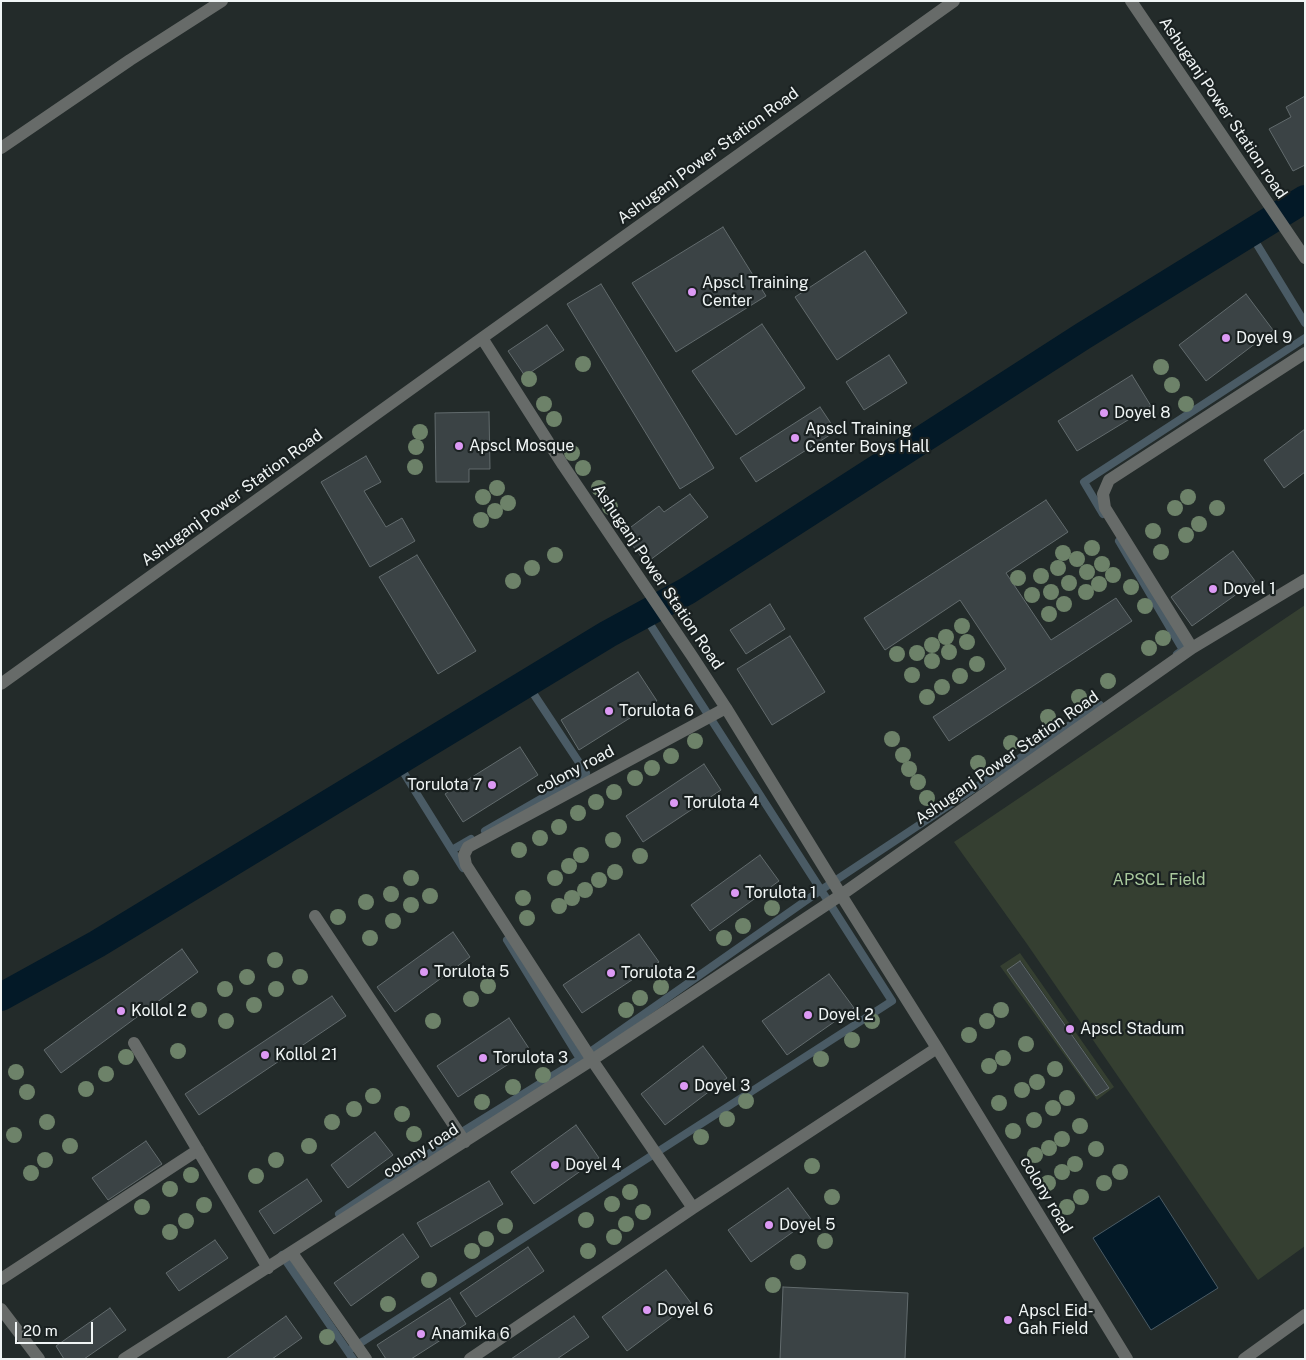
<!DOCTYPE html>
<html>
<head>
<meta charset="utf-8">
<style>
  body { margin:0 }
  #map { position:relative; width:1306px; height:1360px; overflow:hidden; background:#232b2a; font-family:"Public Sans",sans-serif }
  canvas { display:block }
  .frame { position:absolute; inset:0; border:2px solid #f0f5f5; pointer-events:none }
  .scale { position:absolute; left:15px; top:1322px; width:78px; height:22px; box-sizing:border-box; border:2px solid #f0f5f5; border-top:0; padding-left:6px; font-size:15px; line-height:18px; white-space:nowrap; color:#f0f5f5; -webkit-text-stroke:4px #1a2121; paint-order:stroke }
</style>
</head>
<body>
<div id="map">
<canvas width="1306" height="1360"></canvas>
<div class="frame"></div>
<div class="scale">20 m</div>
</div>
<script>
const c = document.querySelector('canvas').getContext('2d');
c.lineJoin = 'round';
function paint(path, color) {
  c.fillStyle = color;
  c.fill(path, 'evenodd');
}
function poly(rows) {
  const path = new Path2D();
  for (const r of rows) {
    path.moveTo(r[0], r[1]);
    for (let i = 2; i < r.length; i += 2) path.lineTo(r[i], r[i + 1]);
  }
  return path;
}
function strokePath(path, color, width, dash) {
  c.strokeStyle = color;
  c.lineWidth = width;
  c.lineCap = dash ? 'butt' : 'round';
  c.setLineDash(dash || []);
  c.stroke(path);
}
function write(font, color, halo, rows, align = 'center') {
  c.font = font + ' "Public Sans",sans-serif';
  c.lineWidth = 4.5;
  c.setLineDash([]);
  c.textBaseline = 'middle';
  c.strokeStyle = halo;
  c.fillStyle = color;
  for (const [text, x, y, turn = 0] of rows) {
    c.save();
    c.translate(x, y);
    c.rotate((+turn || 0) * Math.PI / 180);
    c.textAlign = isNaN(turn) ? turn : align;
    if (halo) c.strokeText(text, 0, 0);
    c.fillText(text, 0, 0);
    c.restore();
  }
}
paint(poly([
  [1305,605,1305,1246,1258,1280,1027,944,954,842],
  [1020,953,1114,1087,1097,1100,1000,966],
  [1021,961,1109,1087,1096,1096,1008,971]
]), '#353f31');
const water = poly([
  [1159,1196,1218,1288,1151,1330,1093,1238,1159,1196]
]);
paint(water, '#031927');
strokePath(water, '#4a5b65', 1);
strokePath(poly([
  [1250,233,1305,323],
  [1103,514,1084,482,1305,338],
  [1119,541,1183,650,1177,654],
  [644,615,821,890,1100,705],
  [397,762,463,868],
  [485,831,586,773,527,684],
  [452,850,471,839],
  [339,1214,454,1137,580,1059,507,940],
  [282,1255,353,1359],
  [348,1351,892,1001,821,890,580,1059]
]), '#4a5b65', 8);
strokePath(poly([
  [1,997,97,944,608,634,687,591,1083,336,1305,199]
]), '#031927', 28);
const building = poly([
  [1305,96,1305,165,1293,171,1269,129,1291,117,1286,107,1305,96],
  [723,227,766,296,676,352,632,283,723,227],
  [865,251,907,313,837,360,795,297,865,251],
  [601,284,714,468,680,489,567,304,601,284],
  [1246,294,1273,330,1206,381,1179,345,1246,294],
  [762,324,805,388,736,435,692,371,762,324],
  [547,325,564,350,525,376,508,351,547,325],
  [889,355,907,383,864,410,846,382,889,355],
  [1132,375,1151,406,1077,451,1058,421,1132,375],
  [820,407,836,431,756,482,740,458,820,407],
  [489,412,490,469,469,469,469,482,436,482,435,413,489,412],
  [1305,429,1305,472,1284,488,1264,460,1305,429],
  [366,456,381,482,364,491,386,527,402,518,415,541,370,567,321,482,366,456],
  [690,494,708,517,646,563,623,533,659,506,664,512,690,494],
  [1046,500,1068,532,1006,573,1051,640,1116,598,1132,621,949,741,933,717,1006,669,960,600,885,650,864,618,1046,500],
  [1233,551,1255,581,1192,626,1171,597,1233,551],
  [417,555,476,651,438,674,379,577,417,555],
  [770,604,785,629,746,654,730,630,770,604],
  [790,636,825,692,772,725,737,669,790,636],
  [638,672,657,701,579,750,561,720,638,672],
  [520,747,538,775,463,822,445,794,520,747],
  [704,764,721,790,643,842,626,816,704,764],
  [760,855,779,881,710,931,691,905,760,855],
  [453,932,470,957,395,1012,377,987,453,932],
  [639,934,659,962,582,1013,563,985,639,934],
  [182,949,198,972,61,1073,44,1050,182,949],
  [1020,961,1109,1088,1096,1096,1007,970,1020,961],
  [829,974,854,1008,787,1055,762,1021,829,974],
  [332,996,346,1016,199,1115,185,1094,332,996],
  [509,1018,530,1050,458,1097,437,1066,509,1018],
  [703,1046,727,1078,665,1125,641,1094,703,1046],
  [576,1125,599,1158,534,1204,511,1172,576,1125],
  [375,1132,393,1155,348,1188,331,1165,375,1132],
  [146,1141,162,1164,108,1200,92,1178,146,1141],
  [307,1179,322,1201,274,1234,259,1211,307,1179],
  [489,1181,503,1204,431,1247,417,1223,489,1181],
  [788,1188,811,1219,751,1262,728,1230,788,1188],
  [403,1234,419,1257,351,1306,334,1283,403,1234],
  [215,1240,228,1258,179,1291,166,1273,215,1240],
  [528,1247,544,1271,476,1317,460,1293,528,1247],
  [666,1270,691,1303,627,1351,602,1317,666,1270],
  [783,1287,908,1293,905,1359,780,1359,783,1287],
  [450,1298,466,1324,411,1359,386,1359,377,1345,450,1298],
  [110,1308,126,1330,84,1359,64,1359,56,1346,110,1308],
  [286,1316,302,1338,272,1359,226,1359,286,1316],
  [574,1316,589,1337,557,1359,511,1359,574,1316]
]);
paint(building, '#3b4345');
strokePath(building, '#626b6d', 1);
strokePath(poly([
  [1131,1,1305,258],
  [1,148,130,60,222,1],
  [482,338,563,465,692,656,726,708],
  [1192,648,1305,580],
  [1,684,482,338,954,1],
  [315,916,465,1142],
  [134,1043,268,1268],
  [693,1208,592,1060,466,865,464,855,468,847,726,708,841,895,1192,648,1105,508,1103,494,1109,480,1305,353],
  [292,1253,366,1359],
  [1,1279,198,1150],
  [1,1309,39,1359],
  [124,1359,592,1060,841,895,937,1048,1127,1359],
  [470,1359,693,1208,937,1048],
  [1244,1359,1305,1315]
]), '#676b69', 12);
c.fillStyle = '#6d8269';
for (const [x, y] of [
  [583,364],
  [1161,367],
  [529,379],
  [1172,385],
  [544,404],
  [1186,404],
  [554,419],
  [420,432],
  [416,447],
  [572,453],
  [415,467],
  [583,468],
  [497,488],
  [599,488],
  [483,497],
  [1188,497],
  [508,503],
  [610,507],
  [1175,508],
  [1217,508],
  [495,511],
  [481,520],
  [1199,524],
  [1153,531],
  [1186,535],
  [1092,548],
  [1161,552],
  [1063,553],
  [555,555],
  [1077,559],
  [1102,564],
  [532,568],
  [1058,568],
  [1087,572],
  [1113,575],
  [1041,576],
  [1018,578],
  [513,581],
  [1069,583],
  [1099,584],
  [1131,587],
  [1051,592],
  [1086,592],
  [1032,595],
  [1064,604],
  [1145,606],
  [1049,614],
  [962,626],
  [946,637],
  [1163,638],
  [967,642],
  [932,645],
  [1149,648],
  [949,652],
  [917,653],
  [897,654],
  [932,661],
  [977,664],
  [912,675],
  [960,676],
  [1108,681],
  [942,687],
  [927,697],
  [1079,697],
  [1048,717],
  [892,739],
  [695,741],
  [1011,743],
  [903,755],
  [671,756],
  [978,763],
  [652,768],
  [909,769],
  [635,778],
  [918,782],
  [614,792],
  [927,798],
  [596,802],
  [578,813],
  [559,827],
  [540,838],
  [613,840],
  [519,850],
  [581,855],
  [640,856],
  [569,866],
  [615,872],
  [411,878],
  [555,878],
  [599,880],
  [585,890],
  [391,894],
  [430,896],
  [523,898],
  [572,898],
  [366,902],
  [411,905],
  [559,906],
  [772,908],
  [338,917],
  [527,918],
  [393,921],
  [743,926],
  [370,938],
  [724,938],
  [275,960],
  [247,977],
  [300,977],
  [488,986],
  [661,987],
  [225,989],
  [276,989],
  [640,998],
  [471,999],
  [254,1005],
  [199,1010],
  [626,1010],
  [1001,1010],
  [226,1021],
  [433,1021],
  [872,1021],
  [987,1021],
  [969,1035],
  [852,1040],
  [1026,1044],
  [178,1051],
  [126,1057],
  [1003,1058],
  [821,1059],
  [989,1066],
  [1055,1069],
  [16,1072],
  [106,1074],
  [543,1075],
  [1037,1082],
  [513,1087],
  [86,1089],
  [1022,1090],
  [27,1092],
  [373,1096],
  [1067,1098],
  [746,1101],
  [482,1102],
  [999,1103],
  [1053,1108],
  [354,1109],
  [402,1114],
  [727,1119],
  [1034,1120],
  [47,1122],
  [332,1122],
  [1080,1126],
  [1013,1131],
  [414,1134],
  [14,1135],
  [701,1137],
  [1062,1139],
  [70,1146],
  [309,1146],
  [1049,1148],
  [1096,1149],
  [1035,1155],
  [45,1160],
  [276,1160],
  [1075,1164],
  [812,1166],
  [1062,1172],
  [1120,1172],
  [31,1173],
  [191,1175],
  [256,1176],
  [1048,1183],
  [1104,1183],
  [170,1189],
  [630,1192],
  [832,1197],
  [1081,1197],
  [612,1204],
  [204,1205],
  [142,1207],
  [1067,1207],
  [643,1212],
  [586,1220],
  [186,1221],
  [626,1224],
  [505,1226],
  [170,1232],
  [614,1237],
  [486,1239],
  [825,1241],
  [472,1251],
  [588,1251],
  [798,1262],
  [429,1280],
  [773,1285],
  [388,1304],
  [327,1337]
]) {
  c.beginPath();
  c.arc(x, y, 8, 0, 2 * Math.PI);
  c.fill();
}
for (const [x, y, r, color] of [
  [692,292,5,"#dc99f4"],
  [1226,338,5,"#dc99f4"],
  [1104,413,5,"#dc99f4"],
  [795,438,5,"#dc99f4"],
  [459,446,5,"#dc99f4"],
  [1213,589,5,"#dc99f4"],
  [609,711,5,"#dc99f4"],
  [492,785,5,"#dc99f4"],
  [674,803,5,"#dc99f4"],
  [735,893,5,"#dc99f4"],
  [424,972,5,"#dc99f4"],
  [611,973,5,"#dc99f4"],
  [121,1011,5,"#dc99f4"],
  [808,1015,5,"#dc99f4"],
  [1070,1029,5,"#dc99f4"],
  [265,1055,5,"#dc99f4"],
  [483,1058,5,"#dc99f4"],
  [684,1086,5,"#dc99f4"],
  [555,1165,5,"#dc99f4"],
  [769,1225,5,"#dc99f4"],
  [647,1310,5,"#dc99f4"],
  [1008,1320,5,"#dc99f4"],
  [421,1334,5,"#dc99f4"]
]) {
  const dot = new Path2D();
  dot.arc(x, y, r, 0, 2 * Math.PI);
  c.fillStyle = color;
  c.fill(dot);
  strokePath(dot, '#1a2121', 2);
}
write('16px', '#f0f5f5', '#1a2121', [
  ["Ashuganj Power Station road",1223,108,56],
  ["Ashuganj Power Station Road",708,156,-36],
  ["Ashuganj Power Station Road",232,498,-36],
  ["Ashuganj Power Station Road",658,577,56],
  ["Ashuganj Power Station Road",1007,758,-35],
  ["colony road",575,770,-28],
  ["colony road",421,1151,-33],
  ["colony road",1046,1195,59]
]);
write('16px', '#f0f5f5', '#1a2121', [
  ["Apscl Training",702,283],
  ["Center",702,301],
  ["Doyel 9",1236,338],
  ["Doyel 8",1114,413],
  ["Apscl Training",805,429],
  ["Center Boys Hall",805,447],
  ["Apscl Mosque",469,446],
  ["Doyel 1",1223,589],
  ["Torulota 6",619,711],
  ["Torulota 7",482,785,"right"],
  ["Torulota 4",684,803],
  ["Torulota 1",745,893],
  ["Torulota 5",434,972],
  ["Torulota 2",621,973],
  ["Kollol 2",131,1011],
  ["Doyel 2",818,1015],
  ["Apscl Stadum",1080,1029],
  ["Kollol 21",275,1055],
  ["Torulota 3",493,1058],
  ["Doyel 3",694,1086],
  ["Doyel 4",565,1165],
  ["Doyel 5",779,1225],
  ["Doyel 6",657,1310],
  ["Apscl Eid-",1018,1311],
  ["Gah Field",1018,1329],
  ["Anamika 6",431,1334]
], 'left');
write('16px', '#a9c99d', '#1a2121', [
  ["APSCL Field",1159,880]
]);
</script>
</body>
</html>
